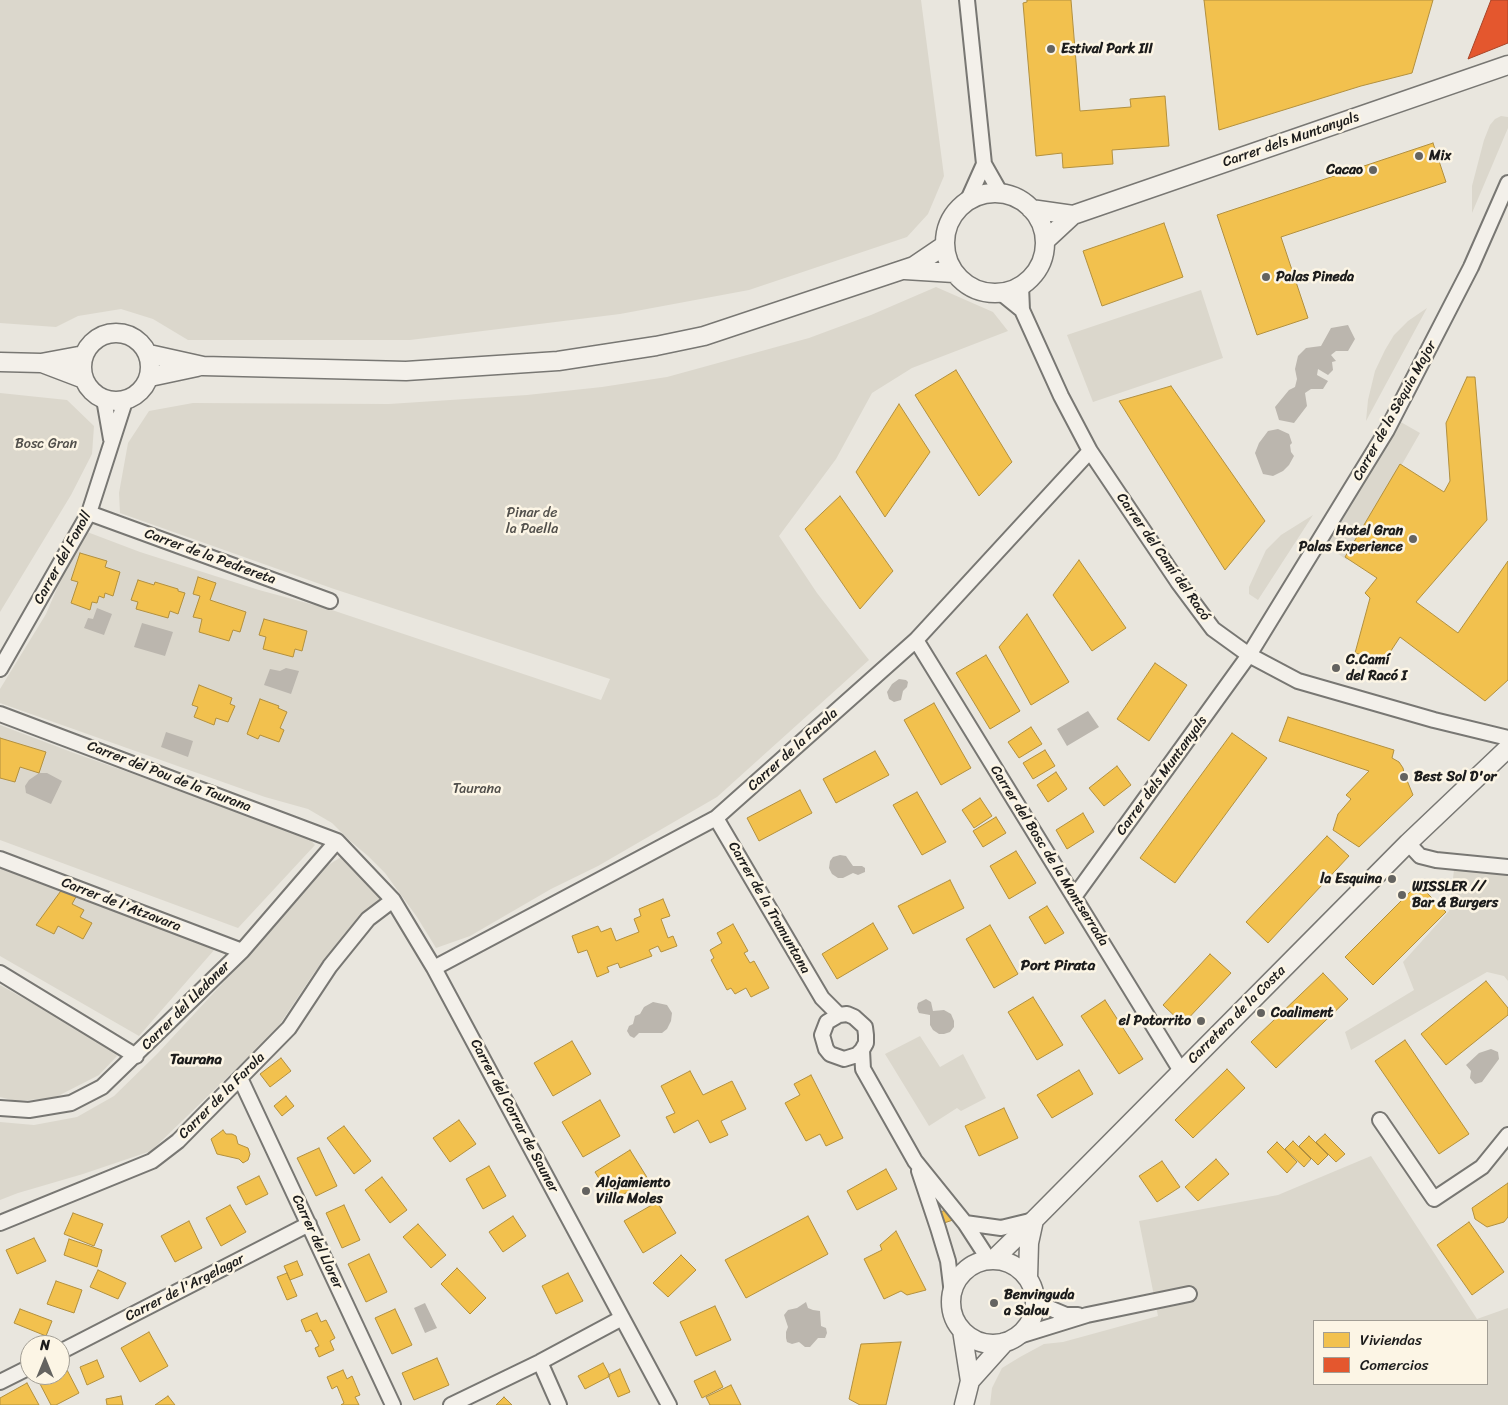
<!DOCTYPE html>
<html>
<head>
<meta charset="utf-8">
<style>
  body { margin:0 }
  #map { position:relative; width:1508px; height:1405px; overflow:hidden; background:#e9e6de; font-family:Sriracha,sans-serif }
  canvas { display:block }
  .legend { position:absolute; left:1313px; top:1320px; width:175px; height:65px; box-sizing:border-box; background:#fcf5e5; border:1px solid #a29e95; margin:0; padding:6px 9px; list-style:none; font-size:15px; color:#1c1c1c }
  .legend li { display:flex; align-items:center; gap:10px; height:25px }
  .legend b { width:25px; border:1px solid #a29e95 }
  .north { position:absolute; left:20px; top:1335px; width:50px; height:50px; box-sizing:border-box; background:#fcf5e5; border:1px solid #a29e95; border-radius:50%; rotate:0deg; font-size:14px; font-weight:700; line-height:20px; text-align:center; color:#1c1c1c }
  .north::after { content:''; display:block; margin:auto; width:18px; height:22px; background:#646360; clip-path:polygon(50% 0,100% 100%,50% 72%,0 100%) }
</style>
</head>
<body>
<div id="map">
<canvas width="1508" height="1405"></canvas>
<ul class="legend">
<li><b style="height:14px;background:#f2c14e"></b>Viviendas</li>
<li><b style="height:14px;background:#e4572e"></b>Comercios</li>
</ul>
<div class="north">N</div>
</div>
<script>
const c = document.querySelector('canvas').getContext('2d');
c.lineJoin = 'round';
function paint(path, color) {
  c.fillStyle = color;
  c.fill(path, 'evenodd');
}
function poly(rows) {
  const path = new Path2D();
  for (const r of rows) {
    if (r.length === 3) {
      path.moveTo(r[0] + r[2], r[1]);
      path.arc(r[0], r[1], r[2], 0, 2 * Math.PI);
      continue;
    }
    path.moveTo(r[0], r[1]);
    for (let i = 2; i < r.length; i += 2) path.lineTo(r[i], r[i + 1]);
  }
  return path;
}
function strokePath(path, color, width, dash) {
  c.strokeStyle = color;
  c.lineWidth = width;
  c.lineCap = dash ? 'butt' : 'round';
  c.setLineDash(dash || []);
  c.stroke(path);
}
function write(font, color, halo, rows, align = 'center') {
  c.font = font + ' Sriracha,sans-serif';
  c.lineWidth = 5;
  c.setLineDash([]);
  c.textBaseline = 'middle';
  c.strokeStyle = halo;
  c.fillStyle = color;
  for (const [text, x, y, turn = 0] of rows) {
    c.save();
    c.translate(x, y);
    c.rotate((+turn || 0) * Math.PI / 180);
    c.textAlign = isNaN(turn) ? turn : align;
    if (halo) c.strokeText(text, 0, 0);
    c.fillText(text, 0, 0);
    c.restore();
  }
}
paint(poly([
  [0,0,921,0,944,176,928,214,907,237,749,290,620,314,410,340,188,340,153,319,121,309,78,316,56,327,0,323],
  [1501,116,1508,117,1508,128,1472,213,1472,186,1484,140,1490,125,1495,119],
  [936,287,993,312,1008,331,912,368,872,393,836,459,779,536,817,593,869,660,717,797,598,866,551,889,470,936,436,948,417,917,385,873,368,856,349,840,332,823,308,809,265,797,0,703,0,689,46,614,82,530,140,552,259,590,329,609,601,700,610,679,334,589,120,513,119,493,128,443,149,411,193,403,389,404,527,395,602,387,667,377,809,338,871,315],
  [1201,290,1223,358,1093,402,1067,335],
  [1427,308,1366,421,1368,400,1375,371,1385,350,1394,335,1408,321],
  [0,393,67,400,94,426,92,454,71,495,0,612],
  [1399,421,1420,433,1347,560,1324,544],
  [1313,515,1258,600,1249,594,1249,587,1266,550,1281,535],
  [0,725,74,753,306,835,315,845,238,928,0,840],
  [341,857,383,899,353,926,314,973,276,1030,151,1151,83,1174,18,1193,0,1200,0,1122,34,1125,77,1117,114,1096,157,1054,234,971,322,869],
  [0,866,119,909,215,949,139,1036,0,956],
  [1454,870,1508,872,1508,981,1504,976,1487,972,1351,1050,1345,1032,1414,990,1403,962,1449,911],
  [0,985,112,1048,117,1056,99,1075,54,1098,16,1101,0,1097],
  [920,1036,940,1067,963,1054,986,1098,961,1111,957,1108,929,1126,885,1054],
  [1371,1156,1477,1319,1508,1308,1508,1405,990,1405,992,1388,1002,1368,1020,1357,1044,1344,1063,1342,1158,1316,1139,1221,1278,1195],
  [1314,1321,1487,1321,1487,1384,1314,1384]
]), '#dbd7cc');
paint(poly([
  [1348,325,1355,339,1348,351,1336,351,1331,355,1336,361,1332,362,1333,370,1328,375,1318,369,1317,375,1328,381,1323,389,1311,389,1305,393,1307,406,1294,423,1279,420,1275,407,1289,390,1295,387,1297,379,1295,369,1298,356,1306,348,1321,346,1331,328],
  [1278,429,1289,434,1292,443,1290,445,1291,452,1294,456,1289,465,1283,471,1273,476,1263,474,1255,453,1259,443,1268,431],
  [97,608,112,614,104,635,84,628,88,618,93,619],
  [142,623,173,632,165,656,134,647],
  [286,668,299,671,291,694,264,685,270,669,280,671],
  [899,679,906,680,908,682,907,687,903,691,901,700,894,702,889,699,887,692,892,684],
  [1088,711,1099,727,1067,746,1057,729],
  [166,732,193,741,188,757,161,747],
  [39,773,47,773,62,781,51,804,26,793,25,786,29,780],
  [840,855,846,856,853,866,862,866,865,868,865,872,858,875,853,873,843,878,838,878,832,874,829,868,830,861,833,857],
  [926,999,931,1002,933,1011,944,1010,951,1014,954,1021,954,1027,950,1032,944,1034,939,1034,933,1030,930,1025,930,1015,919,1013,917,1008,918,1003],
  [653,1002,667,1005,672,1013,671,1021,667,1029,662,1033,639,1033,634,1038,630,1036,627,1031,629,1026,633,1024,635,1016,640,1014,644,1007],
  [1491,1049,1498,1052,1499,1059,1482,1082,1475,1084,1470,1078,1471,1071,1466,1065,1479,1053],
  [806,1302,808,1308,813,1310,820,1311,821,1326,826,1328,827,1333,825,1338,818,1338,810,1347,805,1347,799,1342,792,1344,787,1342,786,1338,786,1332,788,1327,784,1315,788,1310,797,1308],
  [425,1303,437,1328,425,1333,414,1308]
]), '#bbb6ae');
const homes = poly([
  [1027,0,1071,0,1080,111,1131,107,1130,99,1165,96,1169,146,1112,150,1113,164,1063,168,1062,153,1036,156,1023,3,1027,2,1027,0],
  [1204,0,1433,0,1412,73,1361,86,1219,130,1204,0],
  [1433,143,1446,182,1281,237,1308,318,1257,335,1217,215,1433,143],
  [1164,223,1183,277,1102,306,1083,251,1164,223],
  [956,370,1012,462,979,496,915,395,956,370],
  [1467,377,1475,377,1487,520,1416,602,1458,633,1508,561,1508,680,1485,701,1400,637,1385,660,1355,653,1370,598,1365,593,1377,578,1345,557,1400,464,1444,492,1450,481,1446,423,1467,377],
  [1171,386,1265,521,1225,570,1119,401,1171,386],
  [899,404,930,452,885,517,856,472,899,404],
  [840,496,893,571,860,609,805,529,840,496],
  [80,553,107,561,105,567,120,572,113,596,105,593,104,598,99,596,97,603,92,602,90,610,71,603,78,582,71,580,80,553],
  [1079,560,1126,628,1092,651,1053,595,1079,560],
  [198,577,216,583,210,600,246,612,240,632,233,630,229,641,199,632,202,619,193,617,200,596,193,594,198,577],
  [138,580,154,585,155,582,178,589,178,591,185,593,178,614,170,611,168,618,136,609,138,602,131,600,138,580],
  [1027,614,1069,682,1031,705,999,647,1027,614],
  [264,619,307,631,302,651,295,649,293,657,263,649,266,637,259,635,264,619],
  [986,655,1020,711,990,729,956,673,986,655],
  [1155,663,1187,685,1149,741,1117,719,1155,663],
  [199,685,232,698,230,704,235,706,228,722,216,718,214,725,194,717,198,707,192,705,199,685],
  [260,699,279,706,278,708,287,712,280,728,284,730,279,742,260,735,258,739,247,734,260,699],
  [934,703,971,768,941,785,904,720,934,703],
  [1288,717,1394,750,1392,758,1399,762,1403,768,1404,773,1413,795,1359,847,1333,830,1338,814,1351,799,1346,795,1369,771,1279,741,1288,717],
  [1031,727,1042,744,1019,758,1008,742,1031,727],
  [1232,733,1267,758,1175,883,1140,858,1232,733],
  [0,738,46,752,39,773,20,767,15,782,0,778,0,738],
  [1045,750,1055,766,1033,779,1023,763,1045,750],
  [875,751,889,775,836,803,823,779,875,751],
  [1117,766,1131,785,1104,806,1089,788,1117,766],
  [1056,772,1067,789,1048,802,1037,785,1056,772],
  [800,790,812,813,759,841,747,818,800,790],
  [917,792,946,842,922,855,893,805,917,792],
  [980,798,992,816,974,828,962,810,980,798],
  [1083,813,1094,832,1067,849,1056,830,1083,813],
  [996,817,1006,833,983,847,973,831,996,817],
  [1327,836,1349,856,1268,943,1246,922,1327,836],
  [1016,851,1036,883,1009,899,990,866,1016,851],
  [950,880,964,908,913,934,898,906,950,880],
  [1418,884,1446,912,1373,985,1345,957,1418,884],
  [63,888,77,895,72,904,84,910,80,917,92,923,83,939,58,926,54,934,36,925,63,888],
  [663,899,670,916,661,919,668,938,673,936,677,946,661,952,658,946,649,950,652,956,620,968,618,963,607,967,609,972,597,977,587,950,578,953,572,936,598,926,601,932,611,928,616,941,639,932,634,919,641,916,639,909,663,899],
  [1047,906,1064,933,1045,944,1029,917,1047,906],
  [873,923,888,949,837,979,822,954,873,923],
  [733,924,748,951,744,953,750,963,754,961,769,988,751,997,746,988,735,994,731,988,727,990,711,960,714,958,710,950,722,943,717,933,733,924],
  [990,925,1018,974,994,988,966,939,990,925],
  [1210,954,1231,973,1183,1024,1163,1005,1210,954],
  [1323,973,1348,999,1276,1068,1251,1042,1323,973],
  [1486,981,1508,1008,1508,1015,1446,1065,1421,1034,1486,981],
  [1033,997,1063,1045,1037,1060,1008,1012,1033,997],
  [1105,1000,1143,1059,1119,1074,1081,1016,1105,1000],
  [1405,1040,1469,1134,1439,1154,1375,1061,1405,1040],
  [572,1041,591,1074,553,1096,534,1063,572,1041],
  [281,1058,291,1071,270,1087,260,1074,281,1058],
  [1227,1069,1245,1088,1193,1138,1175,1120,1227,1069],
  [1079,1070,1093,1094,1052,1118,1037,1095,1079,1070],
  [690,1071,703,1095,732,1081,746,1109,721,1121,728,1135,710,1143,698,1120,674,1133,666,1117,675,1113,661,1086,690,1071],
  [811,1075,843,1138,826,1146,820,1134,806,1141,785,1103,800,1095,794,1084,811,1075],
  [286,1096,294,1106,282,1116,274,1106,286,1096],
  [600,1100,620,1136,583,1157,562,1122,600,1100],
  [1004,1108,1018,1138,979,1156,965,1126,1004,1108],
  [459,1120,476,1144,450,1162,433,1138,459,1120],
  [344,1126,371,1161,354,1174,327,1138,344,1126],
  [223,1130,226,1134,232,1134,236,1136,238,1144,248,1148,250,1154,248,1160,243,1163,239,1159,217,1154,211,1139,223,1130],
  [1325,1134,1345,1154,1336,1162,1316,1142,1325,1134],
  [1309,1136,1328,1155,1318,1165,1299,1146,1309,1136],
  [1293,1141,1311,1159,1304,1167,1285,1149,1293,1141],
  [1277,1142,1297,1162,1287,1173,1267,1152,1277,1142],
  [319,1148,337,1186,316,1196,297,1158,319,1148],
  [630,1150,648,1179,613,1201,595,1172,630,1150],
  [1216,1159,1229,1174,1198,1201,1185,1187,1216,1159],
  [1162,1161,1180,1187,1157,1202,1139,1176,1162,1161],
  [489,1166,506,1196,483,1209,466,1179,489,1166],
  [886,1169,897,1189,857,1210,847,1191,886,1169],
  [259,1176,268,1194,246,1205,237,1187,259,1176],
  [382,1177,407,1210,390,1223,365,1190,382,1177],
  [1508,1183,1508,1217,1504,1222,1487,1227,1475,1219,1472,1208,1508,1183],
  [657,1202,676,1233,643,1253,624,1221,657,1202],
  [230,1205,246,1232,221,1246,206,1218,230,1205],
  [344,1205,360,1240,342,1248,326,1213,344,1205],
  [949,1209,953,1220,944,1223,940,1212,949,1209],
  [73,1213,103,1224,94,1246,64,1234,73,1213],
  [513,1216,526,1236,503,1252,489,1232,513,1216],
  [808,1216,828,1254,746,1298,725,1260,808,1216],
  [189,1221,202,1248,175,1262,161,1236,189,1221],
  [1469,1222,1504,1272,1472,1295,1437,1245,1469,1222],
  [418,1224,446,1255,431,1268,403,1237,418,1224],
  [896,1231,926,1290,907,1295,901,1291,884,1299,864,1259,882,1250,880,1245,896,1231],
  [34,1238,46,1261,17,1274,6,1250,34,1238],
  [69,1239,102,1250,97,1267,64,1255,69,1239],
  [369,1254,387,1292,366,1302,348,1264,369,1254],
  [681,1255,696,1270,668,1297,653,1283,681,1255],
  [297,1261,303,1275,290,1280,284,1266,297,1261],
  [457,1268,486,1298,470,1314,441,1284,457,1268],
  [98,1270,126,1283,118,1299,90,1287,98,1270],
  [287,1273,297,1296,287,1300,277,1277,287,1273],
  [568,1273,583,1301,556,1314,542,1286,568,1273],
  [56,1281,82,1290,74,1313,47,1304,56,1281],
  [715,1306,731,1340,696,1356,680,1322,715,1306],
  [20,1309,52,1321,46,1336,14,1323,20,1309],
  [395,1309,412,1345,392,1354,375,1318,395,1309],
  [317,1313,321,1322,326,1320,335,1338,330,1341,334,1350,319,1357,315,1348,319,1346,311,1330,306,1332,301,1320,317,1313],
  [149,1332,168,1366,140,1382,121,1348,149,1332],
  [901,1342,886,1405,860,1405,849,1399,861,1344,901,1342],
  [437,1358,449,1385,414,1400,402,1373,437,1358],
  [97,1360,104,1377,87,1385,80,1367,97,1360],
  [603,1363,610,1376,585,1389,578,1376,603,1363],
  [66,1368,79,1393,56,1405,51,1405,39,1382,52,1375,60,1375,60,1371,66,1368],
  [620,1369,630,1392,618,1397,608,1375,620,1369],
  [343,1370,347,1379,352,1376,360,1395,355,1397,359,1405,341,1405,344,1403,337,1386,332,1389,327,1377,343,1370],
  [715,1371,723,1387,702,1398,694,1381,715,1371],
  [27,1383,39,1405,0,1405,0,1398,27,1383],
  [731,1385,741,1405,710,1405,706,1397,731,1385],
  [121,1396,123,1405,107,1405,106,1399,121,1396],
  [168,1396,175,1405,155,1405,168,1396],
  [504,1397,512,1405,496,1405,504,1397]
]);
paint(homes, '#f2c14e');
strokePath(homes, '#b2903f', 1);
const shops = poly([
  [1491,0,1508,0,1508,43,1468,59,1491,0]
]);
paint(shops, '#e4572e');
strokePath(shops, '#a84529', 1);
const minor = poly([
  [967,0,984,164,1001,194],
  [967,202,984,164],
  [1021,286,1022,310,1061,396,1090,451,1178,582,1213,629,1249,655,1298,681,1434,720,1508,738],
  [1001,293,1022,310],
  [104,399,111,439],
  [89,513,330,601],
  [916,640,1181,1071],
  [0,669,89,513,125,401],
  [0,714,337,841,393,900,434,968,669,1405],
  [716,818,822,998,839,1015],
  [1408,843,1420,856,1436,860,1508,867],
  [0,859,242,951],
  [1074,897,1249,655,1387,430,1471,267,1508,183],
  [434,968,716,818,916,640,1090,451],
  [0,973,136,1056],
  [862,1050,857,1055,844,1059,830,1054,826,1049,822,1035,827,1022,839,1015,847,1014,854,1017,865,1027,866,1035,866,1043,862,1050,863,1069,915,1161,965,1223,989,1260],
  [240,1078,393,1405],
  [0,1108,29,1110,71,1103,102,1087,242,951,337,841],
  [1380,1120,1434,1199,1482,1167,1508,1135],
  [919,1171,938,1228,948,1261,952,1294],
  [0,1223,152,1161,178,1141,289,1028,330,966,368,919,393,900],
  [965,1223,1001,1228,1034,1220],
  [1035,1302,1066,1315,1078,1315],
  [1016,1337,1087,1315,1189,1294],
  [60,1352,309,1224],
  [540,1362,559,1405],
  [0,1382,30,1367],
  [451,1405,540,1362,622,1318]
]);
const tertiary = poly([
  [995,243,50],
  [1031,209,1073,215],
  [1045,241,1073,215,1508,65],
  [905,270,954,273],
  [116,367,34],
  [149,354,203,366,406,371,558,361,656,346,704,336,914,266,945,245],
  [0,362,41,363,84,355],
  [42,363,84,379],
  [150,377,197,367],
  [993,1260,1034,1220,1408,843,1508,748],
  [993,1302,42],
  [1028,1278,1029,1243,1034,1220],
  [962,1330,970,1381,964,1405],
  [970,1381,1005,1342]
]);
strokePath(minor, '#787773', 18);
strokePath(tertiary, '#787773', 21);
strokePath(minor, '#f3f0ea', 14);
strokePath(tertiary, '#f3f0ea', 18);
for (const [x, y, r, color] of [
  [1051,49,5,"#646360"],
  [1419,156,5,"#646360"],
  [1373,170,5,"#646360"],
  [1266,277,5,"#646360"],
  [1413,539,5,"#646360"],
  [1336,668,5,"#646360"],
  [1404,777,5,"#646360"],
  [1392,879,5,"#646360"],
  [1402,895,5,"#646360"],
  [1261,1013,5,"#646360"],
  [1201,1021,5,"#646360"],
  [586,1191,5,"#646360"],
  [994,1303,5,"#646360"]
]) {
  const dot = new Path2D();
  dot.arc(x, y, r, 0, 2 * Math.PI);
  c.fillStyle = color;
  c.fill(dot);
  strokePath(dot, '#fcf5e5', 2);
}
write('bold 14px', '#1c1c1c', '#fcf5e5', [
  ["Estival Park III",1061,49],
  ["Mix",1429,156],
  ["Cacao",1363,170,"right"],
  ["Palas Pineda",1276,277],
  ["Hotel Gran",1403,531,"right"],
  ["Palas Experience",1403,547,"right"],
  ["C.Camí",1346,660],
  ["del Racó I",1346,676],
  ["Best Sol D'or",1414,777],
  ["la Esquina",1382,879,"right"],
  ["WISSLER //",1412,887],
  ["Bar & Burgers",1412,903],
  ["Coaliment",1271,1013],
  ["el Potorrito",1191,1021,"right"],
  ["Alojamiento",596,1183],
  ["Villa Moles",596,1199],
  ["Benvinguda",1004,1295],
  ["a Salou",1004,1311]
], 'left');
write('14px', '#1c1c1c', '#fcf5e5', [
  ["Carrer dels Muntanyals",1291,140,-19],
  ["Carrer de la Sèquia Major",1395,411,-61],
  ["Carrer de la Pedrereta",210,557,20],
  ["Carrer del Camí del Racó",1163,557,55],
  ["Carrer del Fonoll",63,558,-61],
  ["Carrer de la Farola",793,750,-42],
  ["Carrer dels Muntanyals",1162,776,-54],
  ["Carrer del Pou de la Taurana",169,777,21],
  ["Carrer del Bosc de la Montserrada",1049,856,58],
  ["Carrer de l'Atzavara",121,905,21],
  ["Carrer de la Tramuntana",769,908,60],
  ["Carrer del Lledoner",186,1006,-45],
  ["Carretera de la Costa",1237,1015,-45],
  ["Carrer de la Farola",222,1096,-45],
  ["Carrer del Corrar de Sauner",514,1116,62],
  ["Carrer del Llorer",317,1242,65],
  ["Carrer de l'Argelagar",185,1288,-27]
]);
write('14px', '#52504c', '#fcf5e5', [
  ["Bosc Gran",46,444],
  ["Pinar de",532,513],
  ["la Paella",532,529],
  ["Taurana",477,789]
]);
write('bold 15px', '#1c1c1c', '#fcf5e5', [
  ["Port Pirata",1058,966],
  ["Taurana",196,1060]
]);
</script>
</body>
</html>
